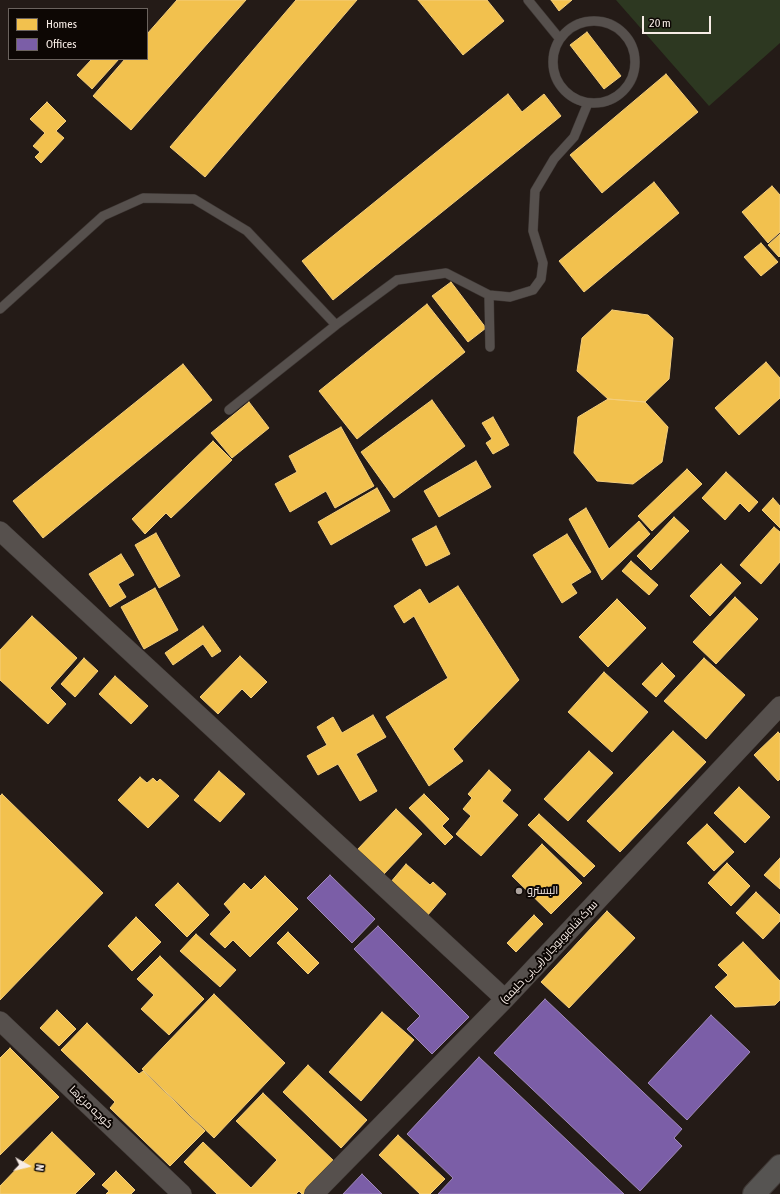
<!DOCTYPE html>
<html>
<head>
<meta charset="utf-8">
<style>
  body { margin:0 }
  #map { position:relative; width:780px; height:1194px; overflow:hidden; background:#241b17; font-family:"Asap Condensed",sans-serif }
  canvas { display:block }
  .legend { position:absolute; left:8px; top:8px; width:140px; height:52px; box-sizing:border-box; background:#0d0704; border:1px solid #6b635e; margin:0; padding:5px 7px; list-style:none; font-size:12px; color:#f7ece6 }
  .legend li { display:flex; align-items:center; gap:8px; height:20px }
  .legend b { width:20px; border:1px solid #6b635e }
  .north { position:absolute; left:8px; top:1146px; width:40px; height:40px; -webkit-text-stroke:3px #0d0704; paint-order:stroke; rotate:98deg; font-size:11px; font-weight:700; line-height:16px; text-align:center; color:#f7ece6 }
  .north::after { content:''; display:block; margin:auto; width:14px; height:18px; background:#f7ece6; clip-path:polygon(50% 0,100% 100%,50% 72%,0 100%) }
  .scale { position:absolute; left:642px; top:16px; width:69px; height:18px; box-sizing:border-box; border:2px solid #f7ece6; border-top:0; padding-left:5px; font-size:12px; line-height:14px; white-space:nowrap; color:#f7ece6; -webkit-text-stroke:3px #0d0704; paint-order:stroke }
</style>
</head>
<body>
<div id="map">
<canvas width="780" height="1194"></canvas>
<ul class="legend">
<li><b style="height:11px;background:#f2c14e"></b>Homes</li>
<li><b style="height:11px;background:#7b5ea7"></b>Offices</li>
</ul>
<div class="north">N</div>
<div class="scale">20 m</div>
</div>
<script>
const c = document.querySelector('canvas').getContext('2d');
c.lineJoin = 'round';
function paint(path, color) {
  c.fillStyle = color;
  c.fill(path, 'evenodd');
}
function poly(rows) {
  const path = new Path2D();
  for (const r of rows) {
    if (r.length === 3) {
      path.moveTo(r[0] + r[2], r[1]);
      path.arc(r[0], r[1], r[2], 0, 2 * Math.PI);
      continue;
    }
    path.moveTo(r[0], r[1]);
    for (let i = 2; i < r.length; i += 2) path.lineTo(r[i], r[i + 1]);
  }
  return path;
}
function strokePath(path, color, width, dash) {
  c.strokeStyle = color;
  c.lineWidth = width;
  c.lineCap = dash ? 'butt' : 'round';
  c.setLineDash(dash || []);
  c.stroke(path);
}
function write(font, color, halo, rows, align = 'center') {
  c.font = font + ' "Asap Condensed",Cairo,sans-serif';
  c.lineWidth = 4;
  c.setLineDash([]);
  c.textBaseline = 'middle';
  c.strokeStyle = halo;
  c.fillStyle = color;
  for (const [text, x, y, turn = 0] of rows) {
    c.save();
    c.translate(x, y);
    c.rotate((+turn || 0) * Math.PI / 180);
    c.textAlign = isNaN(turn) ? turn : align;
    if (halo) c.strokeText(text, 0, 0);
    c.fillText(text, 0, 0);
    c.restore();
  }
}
paint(poly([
  [616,0,780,0,780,43,709,106]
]), '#2d3821');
const homes = poly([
  [177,0,246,0,131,130,93,96,125,59,147,59,147,34,177,0],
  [296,0,357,0,205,177,170,147,296,0],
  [418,0,487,0,504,21,463,55,418,0],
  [551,0,572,0,559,11,551,0],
  [587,32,621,76,604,89,570,45,587,32],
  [92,59,119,59,92,89,77,75,92,59],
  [666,74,698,112,602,193,570,155,666,74],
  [508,94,522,112,544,94,561,116,333,300,302,261,508,94],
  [47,102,66,121,56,131,64,138,41,163,35,157,40,152,33,146,45,133,30,119,47,102],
  [654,182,679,213,584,292,559,261,654,182],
  [772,186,780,195,780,232,768,243,742,212,772,186],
  [780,234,780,256,779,257,768,245,780,234],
  [761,243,778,262,761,276,744,257,761,243],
  [451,282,486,328,468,342,432,296,451,282],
  [427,304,465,352,357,439,319,391,427,304],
  [612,310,648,315,673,338,669,379,645,402,608,399,577,371,582,338,612,310],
  [766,362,780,378,780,398,739,435,715,408,766,362],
  [183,364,212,400,43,538,13,501,183,364],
  [608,399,645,402,668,427,662,462,633,484,597,481,574,453,578,417,608,399],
  [432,400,465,446,394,498,361,452,432,400],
  [249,402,269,428,232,458,211,433,249,402],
  [493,417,509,445,493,454,486,443,492,439,482,423,493,417],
  [341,427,374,486,335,508,326,491,290,512,275,484,297,472,289,456,341,427],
  [213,441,232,460,171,518,166,513,145,534,132,519,213,441],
  [476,461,491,487,439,517,424,491,476,461],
  [687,469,702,484,652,531,638,516,687,469],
  [726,472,758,502,749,512,740,503,725,520,702,498,726,472],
  [377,488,390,511,331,545,318,522,377,488],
  [773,498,780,506,780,528,762,510,773,498],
  [586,508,609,549,639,521,650,534,602,580,569,519,586,508],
  [674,517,689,531,651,570,637,556,674,517],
  [436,526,450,554,426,566,412,539,436,526],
  [774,527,780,532,780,562,761,584,740,565,774,527],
  [156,533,180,576,159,588,135,545,156,533],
  [567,534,591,572,571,584,577,593,562,603,533,555,567,534],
  [121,554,134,575,118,584,126,597,110,607,89,574,121,554],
  [631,561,658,585,649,595,622,571,631,561],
  [721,564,741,583,710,616,690,596,721,564],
  [458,586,519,680,453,749,463,761,429,786,386,717,448,678,414,616,404,623,394,606,420,589,429,604,458,586],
  [155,588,178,630,144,649,121,607,155,588],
  [735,597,758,619,716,664,693,642,735,597],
  [617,599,646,628,608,667,579,637,617,599],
  [32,616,77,658,50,688,66,704,48,724,0,680,0,650,32,616],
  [203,626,221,651,212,657,203,644,173,665,165,653,203,626],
  [240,656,267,682,251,698,242,689,218,714,200,697,240,656],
  [84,658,98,671,75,697,61,684,84,658],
  [704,658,745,695,706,739,664,701,704,658],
  [662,663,675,676,656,697,642,684,662,663],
  [604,672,648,712,612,752,568,712,604,672],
  [115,676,148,706,131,724,99,694,115,676],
  [373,715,386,737,356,754,377,791,360,801,338,764,318,775,307,756,327,745,317,727,333,717,342,733,373,715],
  [673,731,706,762,620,852,587,821,673,731],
  [778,732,780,734,780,779,778,781,754,755,778,732],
  [589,751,613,773,568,821,544,799,589,751],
  [489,770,511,790,502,801,518,815,481,856,456,834,471,816,463,809,472,798,468,794,489,770],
  [219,771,245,794,220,822,194,800,219,771],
  [140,777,147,783,153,778,157,782,160,779,179,796,148,828,118,800,140,777],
  [739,787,770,817,745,843,714,813,739,787],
  [2,794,103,893,0,1000,0,796,2,794],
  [424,794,449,819,442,826,453,837,445,845,409,808,424,794],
  [396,809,422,834,383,875,357,850,396,809],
  [539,814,595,866,584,877,528,825,539,814],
  [707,824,734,852,714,871,687,843,707,824],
  [542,844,582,883,551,914,512,876,542,844],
  [780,858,780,889,764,875,780,858],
  [727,863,750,886,731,906,708,883,727,863],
  [406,864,430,885,433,882,446,894,427,916,390,883,406,864],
  [265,876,298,909,250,957,233,940,225,948,210,934,231,912,224,904,244,883,251,890,265,876],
  [178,883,209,915,187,937,155,905,178,883],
  [756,892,780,915,780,921,763,939,736,913,756,892],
  [607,911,635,938,569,1008,541,982,607,911],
  [534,915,543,924,516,952,507,943,534,915],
  [136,917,161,942,132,971,108,946,136,917],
  [288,932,319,963,308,974,277,943,288,932],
  [196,934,236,970,220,987,180,951,196,934],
  [743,942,780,981,780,1000,775,1005,735,1007,715,987,728,975,718,965,743,942],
  [160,956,204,999,169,1035,141,1009,154,995,137,979,160,956],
  [214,994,285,1063,214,1138,142,1069,214,994],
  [57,1010,76,1029,59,1046,40,1028,57,1010],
  [382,1012,414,1040,361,1101,329,1072,382,1012],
  [87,1023,139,1074,143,1071,205,1131,170,1166,110,1108,115,1102,61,1050,87,1023],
  [10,1048,59,1097,0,1155,0,1058,10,1048],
  [308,1065,367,1120,341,1148,283,1092,308,1065],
  [263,1093,335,1162,304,1194,302,1194,299,1191,296,1194,217,1194,184,1162,203,1142,251,1188,277,1160,236,1121,263,1093],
  [52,1132,95,1174,75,1194,0,1194,0,1186,52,1132],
  [398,1135,445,1179,430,1194,420,1194,379,1155,398,1135],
  [116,1171,135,1190,131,1194,106,1194,109,1191,102,1185,116,1171]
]);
paint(homes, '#f2c14e');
strokePath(homes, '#f4ce7c', 1);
const offices = poly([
  [330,875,375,919,352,943,307,898,330,875],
  [378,926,469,1017,432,1054,407,1029,420,1016,354,949,378,926],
  [545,999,682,1129,674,1138,682,1146,640,1191,494,1053,545,999],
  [711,1015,750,1052,687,1120,648,1083,711,1015],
  [479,1057,624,1194,438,1194,453,1178,407,1134,479,1057],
  [362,1174,382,1194,343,1194,362,1174]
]);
paint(offices, '#7b5ea7');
strokePath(offices, '#a089ba', 1);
const lane = poly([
  [528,0,559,38],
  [594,62,41],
  [489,295,490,347],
  [0,309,103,216,143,198,194,199,247,231,336,325],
  [229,410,336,325,397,280,446,273,489,295,510,297,533,290,541,279,543,263,533,231,535,191,554,159,574,137,588,103]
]);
const street = poly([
  [0,531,505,999],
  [0,1021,182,1194],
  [314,1194,505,999,780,706]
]);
const secondary = poly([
  [754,1194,780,1166]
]);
strokePath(lane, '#3f3835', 10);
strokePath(street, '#3f3835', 20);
strokePath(secondary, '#3f3835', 24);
strokePath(lane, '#56504d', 9);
strokePath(street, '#56504d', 19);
strokePath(secondary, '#565452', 22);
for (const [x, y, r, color] of [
  [519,891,4,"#ada39e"]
]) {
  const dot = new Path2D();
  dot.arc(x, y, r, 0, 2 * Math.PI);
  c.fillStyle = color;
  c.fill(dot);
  strokePath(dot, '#0d0704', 1.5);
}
write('11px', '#f7ece6', '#0d0704', [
  ["البسترو",527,891]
], 'left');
write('11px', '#f7ece6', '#0d0704', [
  ["سرک شاه‌بوبوجان (بی‌بی حلیمه)",549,952,-47],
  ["کوچه مرغ‌ها",91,1107,44]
]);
</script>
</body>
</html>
